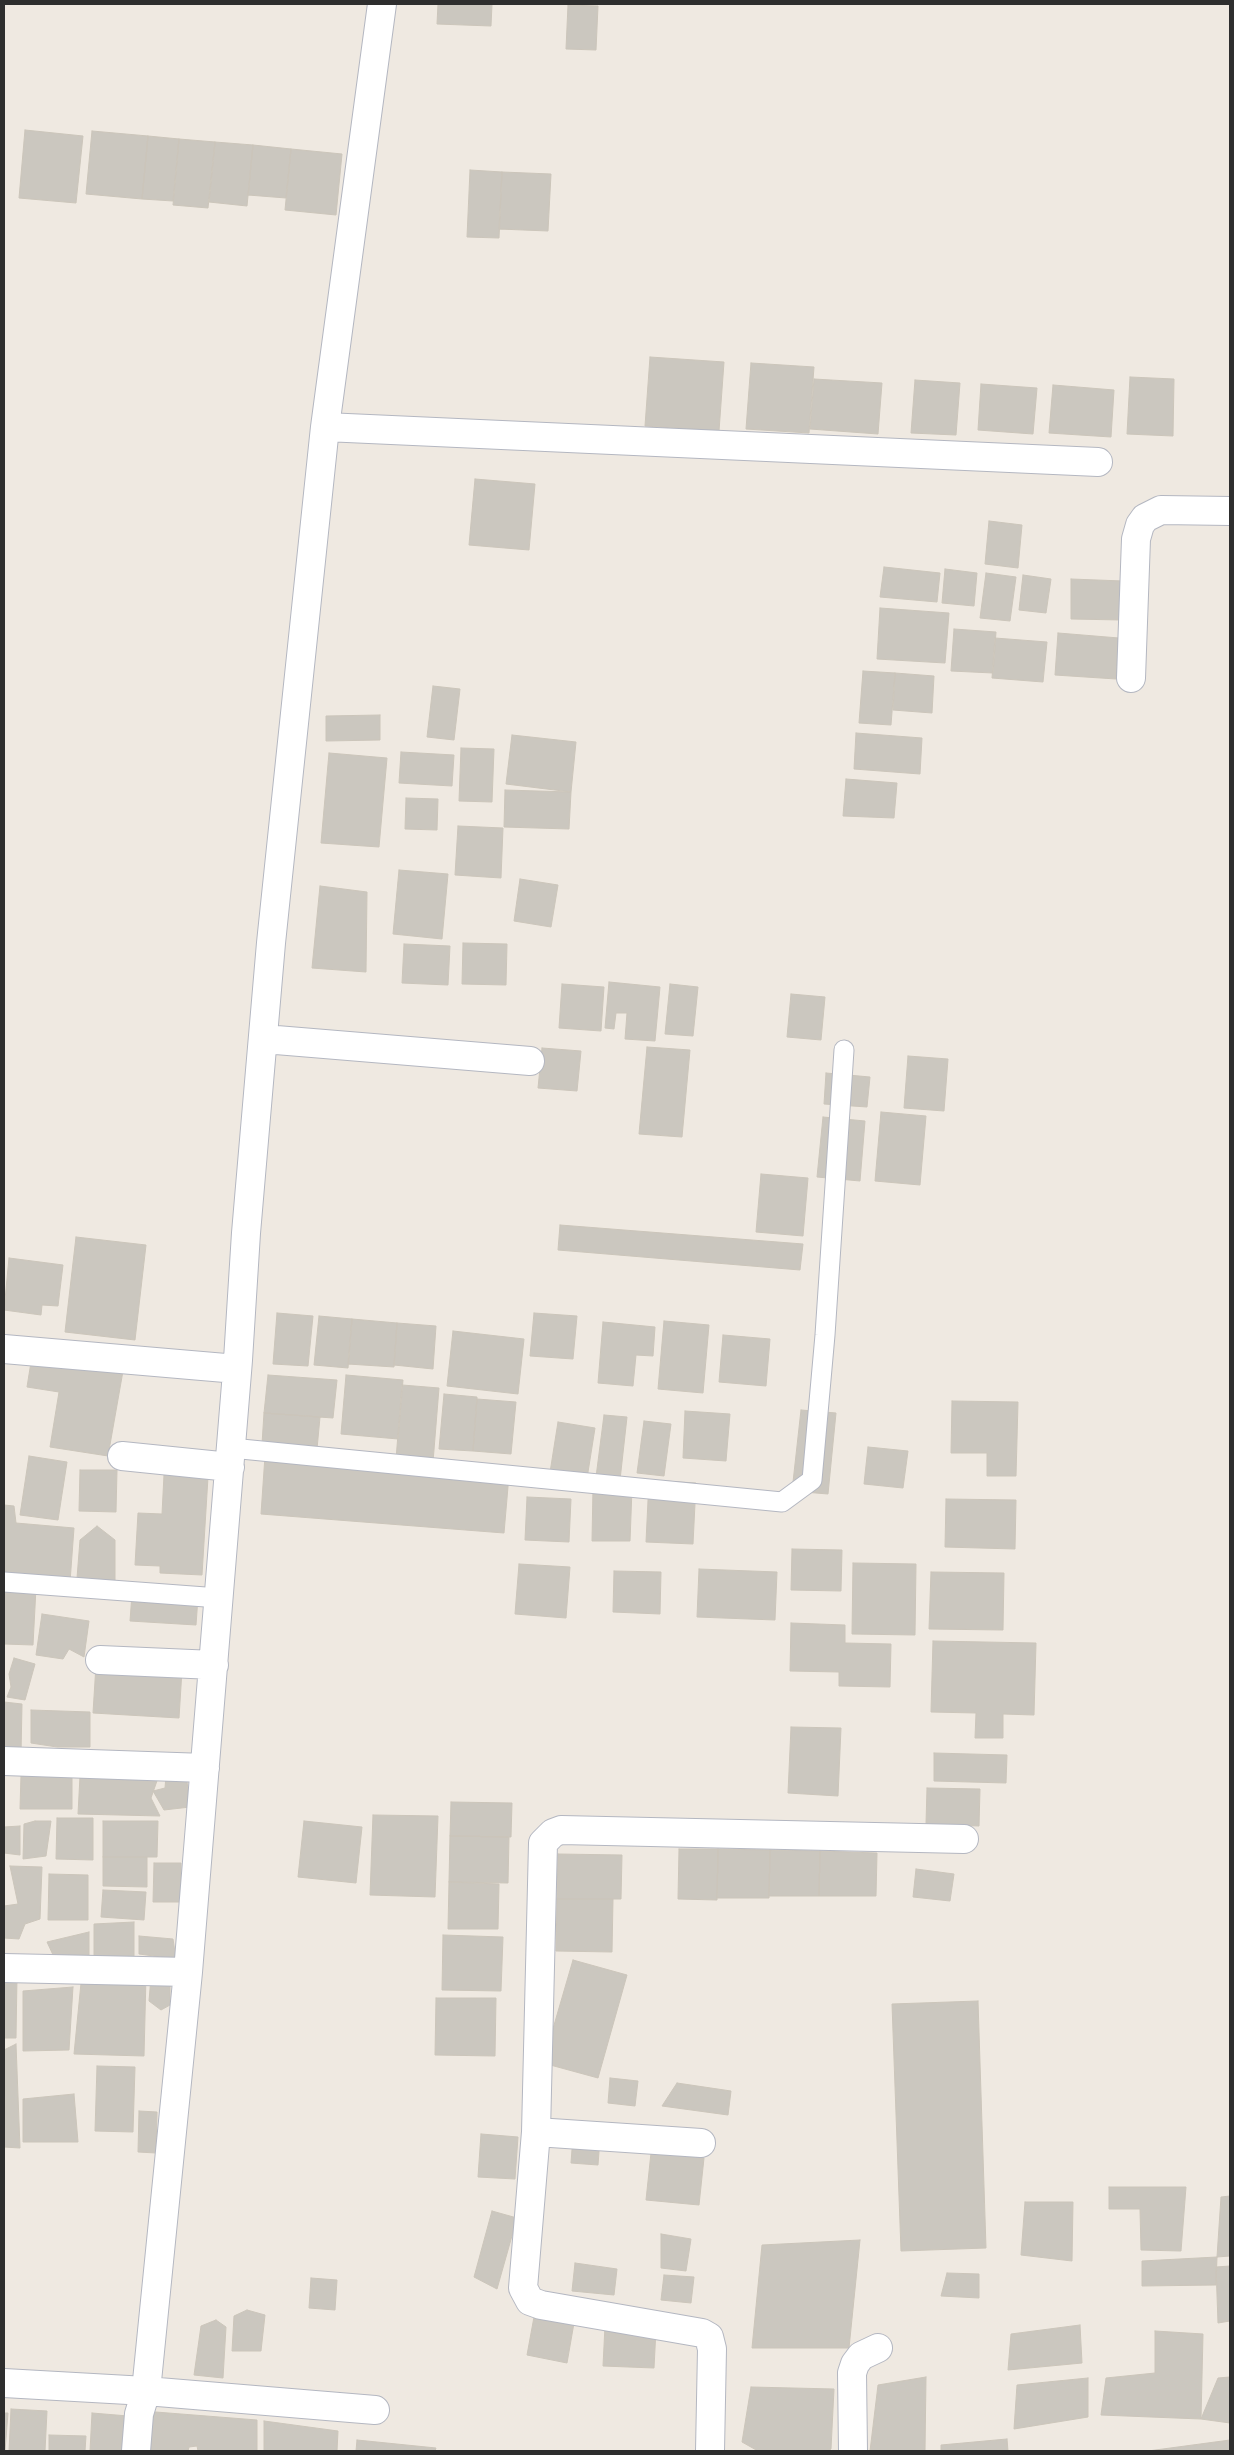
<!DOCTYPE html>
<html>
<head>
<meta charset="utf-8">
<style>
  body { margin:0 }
  #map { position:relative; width:1234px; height:2455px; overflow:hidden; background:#efe9e1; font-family:"Work Sans",sans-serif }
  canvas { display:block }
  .frame { position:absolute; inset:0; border:5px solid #2e2e2e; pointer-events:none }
</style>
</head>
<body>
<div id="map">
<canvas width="1234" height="2455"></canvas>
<div class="frame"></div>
</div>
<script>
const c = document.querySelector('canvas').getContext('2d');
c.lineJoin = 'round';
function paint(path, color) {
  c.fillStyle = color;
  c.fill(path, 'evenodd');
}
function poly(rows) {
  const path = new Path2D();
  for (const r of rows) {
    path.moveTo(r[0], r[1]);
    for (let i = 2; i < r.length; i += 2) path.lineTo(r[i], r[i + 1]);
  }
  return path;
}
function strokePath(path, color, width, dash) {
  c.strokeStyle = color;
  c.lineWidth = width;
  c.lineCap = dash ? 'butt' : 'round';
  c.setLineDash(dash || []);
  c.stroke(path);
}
const building = poly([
  [438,4,492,4,491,26,437,24,438,4],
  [568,5,598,6,596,50,566,49,568,5],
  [25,130,83,136,76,203,19,198,25,130],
  [92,131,148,136,142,199,86,194,92,131],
  [148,136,179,139,173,201,142,199,148,136],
  [179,139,215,142,208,208,173,205,179,139],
  [215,142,253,145,247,206,209,202,215,142],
  [253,145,291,149,286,198,248,195,253,145],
  [291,149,342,154,336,215,285,210,291,149],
  [470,170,502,172,499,238,467,237,470,170],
  [502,172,551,174,548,231,499,229,502,172],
  [650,357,724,362,719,431,645,426,650,357],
  [751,363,814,367,809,433,746,429,751,363],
  [1130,377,1174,379,1173,436,1127,434,1130,377],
  [814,379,882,383,878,434,810,429,814,379],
  [915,380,960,383,956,435,911,433,915,380],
  [981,384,1037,388,1033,434,978,430,981,384],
  [1053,385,1114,390,1111,437,1049,433,1053,385],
  [475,479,535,484,529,550,469,545,475,479],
  [989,521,1022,525,1018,568,985,564,989,521],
  [884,567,940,573,937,602,880,597,884,567],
  [945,569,977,573,974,606,942,603,945,569],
  [986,573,1016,577,1010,621,980,618,986,573],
  [1023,575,1051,579,1046,613,1019,610,1023,575],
  [1071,579,1123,581,1122,620,1071,619,1071,579],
  [880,608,949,613,945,663,877,659,880,608],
  [954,629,996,632,993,673,951,671,954,629],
  [1058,633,1119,638,1116,679,1055,675,1058,633],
  [995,638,1047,642,1043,682,992,678,995,638],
  [863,671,895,673,891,725,859,723,863,671],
  [895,673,934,676,932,713,893,710,895,673],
  [433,686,460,689,454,740,427,737,433,686],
  [380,715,380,740,326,741,326,716,380,715],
  [856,733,922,738,920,774,854,769,856,733],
  [512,735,576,742,571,792,506,784,512,735],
  [461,748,494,749,492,802,459,801,461,748],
  [401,752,454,755,452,786,399,783,401,752],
  [329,753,387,758,379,847,321,843,329,753],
  [846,779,897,783,894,818,843,816,846,779],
  [505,790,571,792,569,829,504,827,505,790],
  [406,798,438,799,437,830,405,829,406,798],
  [458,826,503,828,501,878,455,875,458,826],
  [399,870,448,874,442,939,393,934,399,870],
  [520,879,558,885,551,927,514,921,520,879],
  [320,886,367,892,366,972,312,968,320,886],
  [463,943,507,944,506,985,462,984,463,943],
  [404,944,450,946,448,985,402,983,404,944],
  [609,982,660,987,655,1041,625,1039,627,1013,616,1013,614,1029,605,1028,609,982],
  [562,984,604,987,601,1031,559,1028,562,984],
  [670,984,698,987,693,1036,665,1034,670,984],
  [791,994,825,997,821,1040,787,1037,791,994],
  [647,1047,690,1050,682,1137,639,1134,647,1047],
  [542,1048,581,1051,577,1091,538,1088,542,1048],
  [908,1056,948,1059,944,1111,904,1108,908,1056],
  [826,1073,870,1077,867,1107,824,1104,826,1073],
  [881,1112,926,1116,920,1185,875,1181,881,1112],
  [823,1117,865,1121,860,1181,817,1177,823,1117],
  [761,1174,808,1178,803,1236,756,1232,761,1174],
  [560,1225,803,1244,800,1270,558,1250,560,1225],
  [76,1237,146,1245,135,1340,65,1332,76,1237],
  [9,1258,63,1265,58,1306,42,1305,41,1315,4,1310,9,1258],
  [277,1313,313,1316,308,1366,273,1364,277,1313],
  [534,1313,577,1316,573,1359,530,1356,534,1313],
  [319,1316,352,1319,348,1368,314,1365,319,1316],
  [352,1319,397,1323,394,1367,348,1364,352,1319],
  [664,1321,709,1325,703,1393,658,1389,664,1321],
  [603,1322,655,1327,653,1356,636,1355,633,1386,598,1383,603,1322],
  [397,1323,436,1326,433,1369,394,1365,397,1323],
  [453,1331,524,1339,518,1394,447,1386,453,1331],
  [723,1335,770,1339,766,1386,719,1382,723,1335],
  [32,1356,123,1371,108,1456,50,1447,59,1392,27,1387,32,1356],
  [268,1375,337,1380,333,1418,264,1413,268,1375],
  [346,1375,403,1380,398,1439,341,1434,346,1375],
  [402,1385,439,1388,433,1462,396,1459,402,1385],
  [444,1394,477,1397,473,1451,439,1449,444,1394],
  [477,1399,516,1402,511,1454,473,1451,477,1399],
  [952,1401,1018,1402,1016,1476,987,1476,987,1453,951,1453,952,1401],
  [801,1410,836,1413,828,1494,792,1491,801,1410],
  [685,1411,730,1414,726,1461,683,1458,685,1411],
  [264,1413,320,1417,317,1449,262,1444,264,1413],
  [604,1415,627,1417,620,1480,596,1477,604,1415],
  [644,1421,671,1424,664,1476,637,1473,644,1421],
  [558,1422,595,1428,585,1491,548,1485,558,1422],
  [868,1447,908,1451,903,1488,864,1484,868,1447],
  [29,1456,67,1462,58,1520,20,1515,29,1456],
  [265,1456,509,1475,504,1533,261,1514,265,1456],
  [80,1470,117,1470,116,1512,79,1511,80,1470],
  [164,1475,208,1477,202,1575,160,1573,160,1566,135,1565,138,1513,162,1514,164,1475],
  [649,1480,696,1483,693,1544,646,1542,649,1480],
  [593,1488,632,1489,630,1541,592,1541,593,1488],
  [527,1497,571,1499,569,1542,525,1540,527,1497],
  [946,1499,1016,1500,1015,1549,945,1547,946,1499],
  [4,1505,14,1506,16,1523,74,1528,70,1582,4,1573,4,1505],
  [97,1526,115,1540,115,1581,77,1578,80,1540,97,1526],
  [792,1549,842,1550,841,1591,791,1590,792,1549],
  [853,1563,916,1564,915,1635,852,1634,853,1563],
  [519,1564,570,1567,566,1618,515,1614,519,1564],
  [699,1569,777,1572,775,1620,697,1617,699,1569],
  [614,1571,661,1572,660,1614,613,1612,614,1571],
  [931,1572,1004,1573,1003,1630,929,1629,931,1572],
  [4,1587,36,1588,33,1645,4,1644,4,1587],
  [132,1594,198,1597,196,1625,130,1621,132,1594],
  [42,1614,89,1621,84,1657,69,1649,63,1659,36,1655,42,1614],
  [791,1623,845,1625,845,1643,891,1644,890,1687,839,1686,839,1672,790,1671,791,1623],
  [933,1641,1036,1643,1034,1715,1003,1714,1003,1738,975,1738,976,1713,931,1712,933,1641],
  [14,1658,35,1664,25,1700,7,1697,11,1687,9,1674,14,1658],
  [96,1665,182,1670,179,1718,93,1713,96,1665],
  [4,1702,22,1704,21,1754,4,1753,4,1702],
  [31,1710,90,1712,90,1747,57,1747,31,1743,31,1710],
  [791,1727,841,1728,838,1796,788,1793,791,1727],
  [934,1753,1007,1755,1006,1783,934,1781,934,1753],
  [186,1773,190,1807,164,1810,153,1791,165,1788,166,1776,186,1773],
  [21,1775,72,1775,72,1809,20,1809,21,1775],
  [159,1775,151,1798,160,1816,78,1814,80,1776,159,1775],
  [927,1788,980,1789,979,1826,926,1824,927,1788],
  [451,1802,512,1803,511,1837,450,1836,451,1802],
  [373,1815,438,1816,435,1897,370,1895,373,1815],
  [57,1818,93,1818,93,1860,56,1859,57,1818],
  [35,1821,51,1821,46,1856,23,1859,24,1824,35,1821],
  [103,1821,158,1821,157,1857,103,1857,103,1821],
  [304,1821,362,1827,356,1883,298,1877,304,1821],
  [20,1826,20,1855,4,1853,4,1827,20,1826],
  [450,1836,509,1837,508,1883,449,1882,450,1836],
  [679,1849,718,1849,717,1900,678,1899,679,1849],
  [718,1849,770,1850,769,1898,717,1898,718,1849],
  [770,1850,820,1851,819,1896,769,1896,770,1850],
  [820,1851,877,1853,876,1896,819,1896,820,1851],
  [558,1854,622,1855,621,1899,557,1899,558,1854],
  [103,1857,147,1857,147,1887,103,1886,103,1857],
  [154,1863,181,1863,181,1902,153,1902,154,1863],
  [10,1866,42,1867,40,1919,25,1924,19,1939,4,1938,4,1906,18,1904,10,1866],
  [916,1869,954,1874,950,1901,913,1897,916,1869],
  [49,1874,88,1875,88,1920,48,1920,49,1874],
  [449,1882,499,1884,498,1929,448,1929,449,1882],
  [103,1890,146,1892,144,1920,101,1917,103,1890],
  [557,1899,613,1899,612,1952,556,1951,557,1899],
  [134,1922,134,1961,94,1956,94,1924,134,1922],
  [89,1932,89,1958,54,1957,47,1942,89,1932],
  [443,1935,503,1937,501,1991,442,1990,443,1935],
  [139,1936,173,1939,176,1959,139,1954,139,1936],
  [573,1960,627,1975,598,2078,543,2063,573,1960],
  [82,1973,146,1976,144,2056,74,2054,82,1973],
  [4,1976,17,1976,16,2038,4,2038,4,1976],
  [151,1977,170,1977,170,2005,161,2010,149,2001,151,1977],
  [73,1987,69,2050,23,2051,23,1991,73,1987],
  [436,1998,496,1998,495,2056,435,2055,436,1998],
  [978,2001,986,2248,901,2251,892,2004,978,2001],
  [16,2044,20,2148,4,2147,4,2050,16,2044],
  [97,2066,135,2067,133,2132,95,2131,97,2066],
  [610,2078,638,2081,635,2106,608,2103,610,2078],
  [677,2083,731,2091,728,2115,662,2106,677,2083],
  [74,2094,78,2142,23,2142,23,2099,74,2094],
  [139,2111,157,2112,156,2153,138,2152,139,2111],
  [481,2134,518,2137,515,2179,478,2177,481,2134],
  [573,2136,600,2138,598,2165,571,2163,573,2136],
  [651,2153,704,2158,699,2205,646,2200,651,2153],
  [1109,2187,1186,2187,1181,2251,1141,2250,1140,2209,1109,2209,1109,2187],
  [1230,2196,1230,2256,1217,2257,1221,2197,1230,2196],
  [1025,2202,1073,2202,1072,2261,1021,2255,1025,2202],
  [492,2211,517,2218,497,2289,474,2277,492,2211],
  [661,2234,691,2239,686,2271,661,2268,661,2234],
  [860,2240,849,2348,752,2348,762,2245,860,2240],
  [1217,2257,1216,2285,1142,2286,1142,2261,1217,2257],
  [575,2263,617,2269,614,2295,572,2291,575,2263],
  [1230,2266,1230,2321,1218,2323,1216,2267,1230,2266],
  [947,2273,979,2274,979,2298,941,2296,947,2273],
  [664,2275,694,2277,691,2303,661,2300,664,2275],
  [311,2278,337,2280,335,2310,309,2308,311,2278],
  [247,2310,265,2315,261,2351,232,2351,234,2316,247,2310],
  [534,2317,574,2323,567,2363,527,2355,534,2317],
  [216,2320,226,2327,223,2378,194,2375,201,2326,216,2320],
  [1080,2325,1082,2363,1008,2370,1011,2334,1080,2325],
  [605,2326,656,2329,654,2368,603,2366,605,2326],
  [1155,2331,1203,2334,1201,2419,1101,2415,1106,2378,1155,2373,1155,2331],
  [926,2377,925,2451,870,2451,878,2385,926,2377],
  [1230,2377,1230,2423,1201,2419,1218,2378,1230,2377],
  [1088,2378,1088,2417,1014,2429,1017,2385,1088,2378],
  [751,2387,834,2389,831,2449,828,2451,758,2451,742,2442,751,2387],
  [11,2409,47,2411,45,2451,9,2451,11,2409],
  [143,2411,257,2420,257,2451,198,2451,197,2446,189,2447,188,2451,139,2451,143,2411],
  [4,2413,8,2413,5,2451,4,2451,4,2413],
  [92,2413,128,2416,126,2451,90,2451,92,2413],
  [264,2421,338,2431,337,2451,264,2451,264,2421],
  [49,2435,86,2436,85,2451,49,2451,49,2435],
  [1007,2439,1008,2451,941,2451,941,2445,1007,2439],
  [357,2440,436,2448,435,2451,356,2451,357,2440],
  [1230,2440,1230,2451,1148,2451,1230,2440]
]);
paint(building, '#cbc7bf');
strokePath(building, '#cbc5ba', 1);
const service = poly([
  [231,1448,782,1502,812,1480,825,1335,844,1050],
  [4,1582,219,1598]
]);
const minor = poly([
  [325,427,1098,462],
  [1131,678,1136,539,1140,525,1145,518,1161,510,1230,511],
  [264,1039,530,1061],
  [4,1349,237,1369],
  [122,1456,230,1467],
  [100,1660,214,1665],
  [4,1761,205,1768],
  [4,1968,188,1972],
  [536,2132,701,2143],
  [4,2383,146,2391,375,2410],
  [136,2451,139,2414,146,2391,188,1972,238,1360,246,1233,271,943,325,427,382,4],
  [710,2451,712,2349,709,2337,702,2333,541,2305,530,2301,523,2288,536,2132,543,1843,553,1833,561,1830,964,1839],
  [853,2451,852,2373,855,2364,861,2356,878,2348]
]);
strokePath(service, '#b4b7c1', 21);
strokePath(minor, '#b4b7c1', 30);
strokePath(service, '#fff', 19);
strokePath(minor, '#fff', 28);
</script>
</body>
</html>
